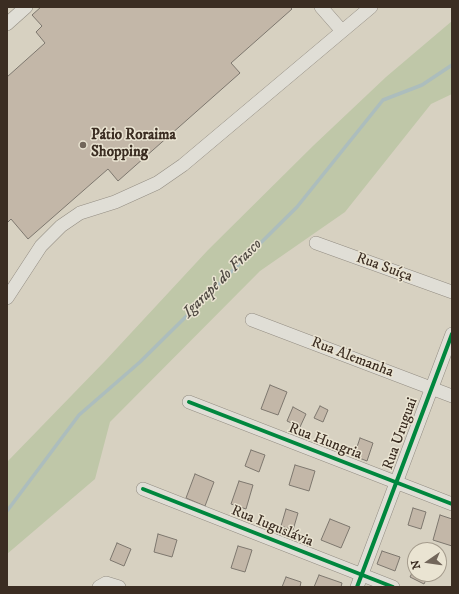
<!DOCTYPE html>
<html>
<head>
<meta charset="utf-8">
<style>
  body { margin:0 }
  #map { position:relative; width:459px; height:594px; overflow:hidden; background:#d7d1c1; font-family:"IM FELL DW Pica",serif }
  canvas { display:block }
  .frame { position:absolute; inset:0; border:8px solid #3b2d22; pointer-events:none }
  .north { position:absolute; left:407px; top:542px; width:40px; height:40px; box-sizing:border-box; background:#eae4d2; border:1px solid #a49b8c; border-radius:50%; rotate:257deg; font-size:11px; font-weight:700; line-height:16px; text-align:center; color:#3b2d22 }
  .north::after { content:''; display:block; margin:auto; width:14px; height:18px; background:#72665a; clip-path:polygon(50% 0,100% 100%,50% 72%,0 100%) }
</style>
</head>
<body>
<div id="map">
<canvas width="459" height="594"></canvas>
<div class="frame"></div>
<div class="north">N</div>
</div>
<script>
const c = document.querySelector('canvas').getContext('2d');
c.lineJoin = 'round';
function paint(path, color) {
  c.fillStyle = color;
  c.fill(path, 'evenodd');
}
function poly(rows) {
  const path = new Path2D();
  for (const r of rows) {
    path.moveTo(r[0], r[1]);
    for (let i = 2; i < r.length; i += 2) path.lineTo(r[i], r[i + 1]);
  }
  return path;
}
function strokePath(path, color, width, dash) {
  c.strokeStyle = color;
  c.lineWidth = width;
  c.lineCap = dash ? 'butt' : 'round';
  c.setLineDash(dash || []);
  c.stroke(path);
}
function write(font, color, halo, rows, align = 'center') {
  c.font = font + ' "IM FELL DW Pica",serif';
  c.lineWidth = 3;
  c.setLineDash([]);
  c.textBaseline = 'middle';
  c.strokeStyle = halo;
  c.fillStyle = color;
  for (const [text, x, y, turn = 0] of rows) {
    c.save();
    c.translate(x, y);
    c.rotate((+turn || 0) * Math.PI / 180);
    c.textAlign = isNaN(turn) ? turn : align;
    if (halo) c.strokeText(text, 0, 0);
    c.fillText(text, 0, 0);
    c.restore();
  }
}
paint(poly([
  [452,21,452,94,431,104,345,212,260,271,110,422,95,479,7,554,7,462,105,361,208,250,314,145,386,77]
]), '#bfc7a8');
strokePath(poly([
  [7,511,79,415,140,362,297,207,383,100,422,85,452,65]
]), '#acbdbd', 3.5);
const building = poly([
  [41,7,290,7,292,9,231,63,240,73,118,181,108,169,28,239,11,219,7,223,7,77,45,43,36,32,42,26,32,15,41,7],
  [270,385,287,392,278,415,261,409,270,385],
  [320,406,328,410,323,422,314,418,320,406],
  [293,407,306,414,300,427,287,421,293,407],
  [360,438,373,443,367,461,354,456,360,438],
  [251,450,265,455,259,472,245,466,251,450],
  [295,465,315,471,309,491,289,485,295,465],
  [195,474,214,482,205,506,186,498,195,474],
  [239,481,253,485,246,509,231,504,239,481],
  [413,508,426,512,421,529,408,525,413,508],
  [286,509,298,513,293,530,281,526,286,509],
  [440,515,452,519,452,546,433,540,440,515],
  [330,519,350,527,341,548,321,540,330,519],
  [158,534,177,540,172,557,154,552,158,534],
  [117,543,131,549,124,566,110,560,117,543],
  [238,546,252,550,245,572,231,568,238,546],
  [382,551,400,557,395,571,377,564,382,551],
  [415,567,415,574,429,574,424,584,410,577,415,567],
  [319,575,342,583,341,587,314,587,319,575],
  [286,577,301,582,300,587,282,587,286,577]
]);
paint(building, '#c3b7a8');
strokePath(building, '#7d776e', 1);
const minor = poly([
  [321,7,342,31],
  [7,24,26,7],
  [316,243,452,292],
  [7,298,41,246,61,226,80,213,115,202,157,183,183,165,371,7],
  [252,320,452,396],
  [189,402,452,504],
  [143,489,393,587],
  [99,587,106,583,119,587],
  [357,587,452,334]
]);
strokePath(minor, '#938d83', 14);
strokePath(minor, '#e0ded6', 13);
strokePath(poly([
  [189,402,452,504],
  [143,489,393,587],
  [357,587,452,334]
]), '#00873e', 4);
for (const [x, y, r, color] of [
  [83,145,4,"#72665a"]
]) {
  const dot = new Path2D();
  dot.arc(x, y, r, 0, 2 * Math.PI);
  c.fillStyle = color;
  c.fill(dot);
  strokePath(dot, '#eae4d2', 1.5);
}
write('bold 15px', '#3b2d22', '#eae4d2', [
  ["Pátio Roraima",91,136],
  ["Shopping",91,153]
], 'left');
write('15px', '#3b2d22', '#eae4d2', [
  ["Rua Suíça",384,268,20],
  ["Rua Alemanha",352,358,21],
  ["Rua Uruguai",401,434,-70],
  ["Rua Hungria",325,442,21],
  ["Rua Iuguslávia",272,527,22]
]);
write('italic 16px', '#4e4841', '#eae4d2', [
  ["Igarapé do Frasco",223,279,-45]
]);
</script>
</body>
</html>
